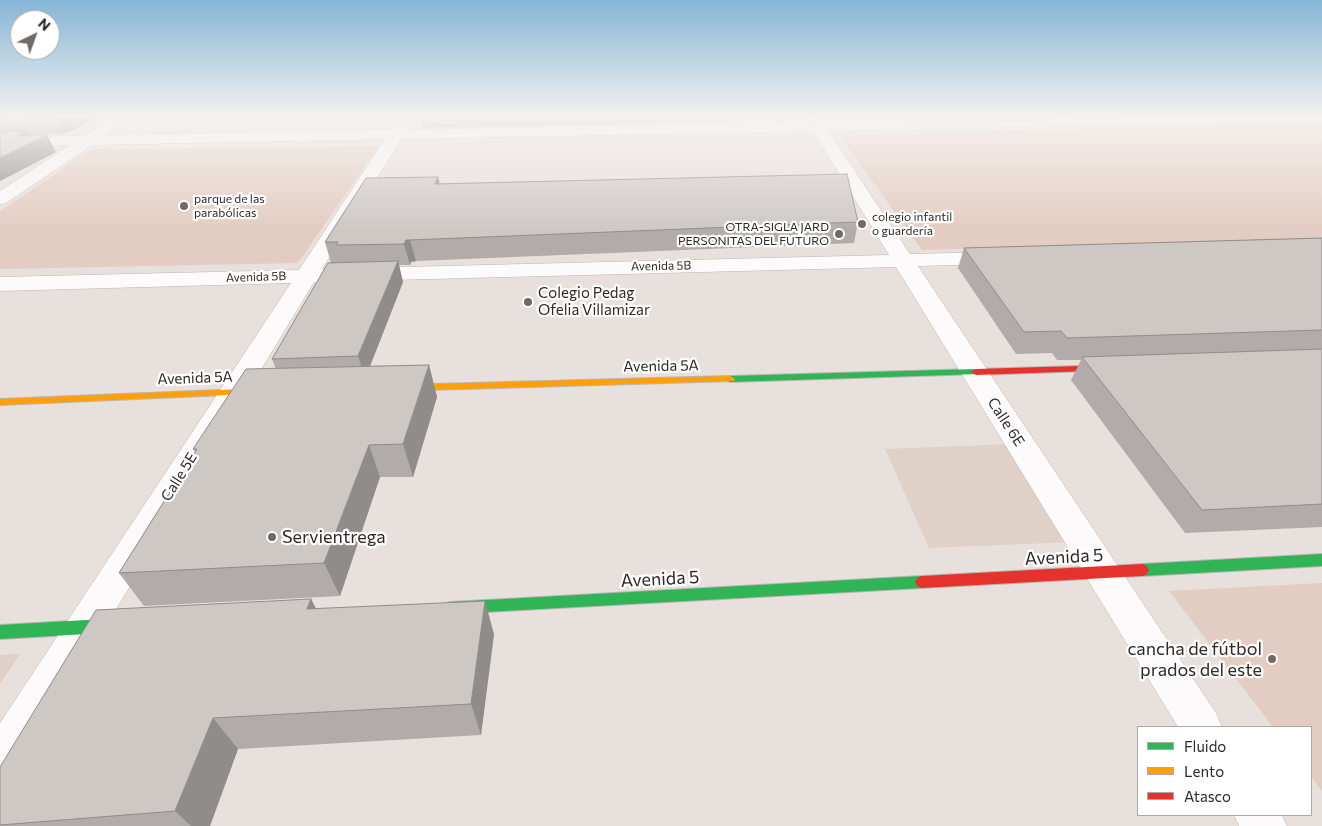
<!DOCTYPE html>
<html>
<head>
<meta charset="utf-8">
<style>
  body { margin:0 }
  #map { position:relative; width:1322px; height:826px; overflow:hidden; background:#e8e0dc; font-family:Commissioner,sans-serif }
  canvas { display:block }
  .legend { position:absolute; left:1137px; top:726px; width:175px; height:90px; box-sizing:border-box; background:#fff; border:1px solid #aca9a9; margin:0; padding:6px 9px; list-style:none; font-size:15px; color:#2f2927 }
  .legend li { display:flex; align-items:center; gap:10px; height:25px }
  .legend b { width:25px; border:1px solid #aca9a9 }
  .north { position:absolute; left:10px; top:10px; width:50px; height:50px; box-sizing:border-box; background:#fff; border:1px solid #aca9a9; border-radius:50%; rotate:42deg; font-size:14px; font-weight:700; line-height:20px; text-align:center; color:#2f2927 }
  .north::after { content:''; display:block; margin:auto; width:18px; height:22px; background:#706966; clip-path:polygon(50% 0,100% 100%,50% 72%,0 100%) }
</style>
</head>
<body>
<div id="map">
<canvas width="1322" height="826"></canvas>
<ul class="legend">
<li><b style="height:6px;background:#30b455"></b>Fluido</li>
<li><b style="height:6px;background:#ff9f0a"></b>Lento</li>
<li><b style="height:6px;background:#e5322d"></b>Atasco</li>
</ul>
<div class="north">N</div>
</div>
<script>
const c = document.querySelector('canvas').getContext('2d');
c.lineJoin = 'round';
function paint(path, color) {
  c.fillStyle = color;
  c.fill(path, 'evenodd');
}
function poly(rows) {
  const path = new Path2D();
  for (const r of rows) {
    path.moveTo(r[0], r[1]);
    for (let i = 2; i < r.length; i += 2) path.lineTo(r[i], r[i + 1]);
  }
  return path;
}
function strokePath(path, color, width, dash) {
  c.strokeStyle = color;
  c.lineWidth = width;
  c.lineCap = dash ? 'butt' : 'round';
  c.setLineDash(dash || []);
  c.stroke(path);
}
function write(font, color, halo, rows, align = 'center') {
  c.font = font + ' Commissioner,sans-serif';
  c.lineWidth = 4.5;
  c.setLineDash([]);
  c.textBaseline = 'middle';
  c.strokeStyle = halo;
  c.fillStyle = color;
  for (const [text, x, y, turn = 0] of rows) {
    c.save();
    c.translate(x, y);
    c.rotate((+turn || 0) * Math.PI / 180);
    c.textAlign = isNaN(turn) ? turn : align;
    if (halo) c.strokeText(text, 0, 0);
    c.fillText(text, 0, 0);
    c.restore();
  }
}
paint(poly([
  [1010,444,1073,542,929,548,885,449],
  [20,654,0,684,0,655]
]), '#dfd0c8');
paint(poly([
  [1322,123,1322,239,922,250,839,135],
  [379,146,298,263,0,269,0,211,92,149],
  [1322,583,1322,791,1311,776,1311,727,1273,727,1169,591]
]), '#e3ccc1');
const street = poly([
  [115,116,132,116,106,135,391,130,399,119,404,118,409,119,411,122,406,130,808,122,804,116,818,116,822,122,1122,116,1322,116,1322,121,828,131,910,254,998,252,1005,254,1008,258,1005,262,998,264,918,266,1216,713,1222,727,1178,727,896,267,314,282,15,776,0,783,0,723,291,283,0,291,0,277,299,270,385,139,92,145,6,203,0,204,0,191,70,145,0,147,0,137,85,136,115,116],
  [813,131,889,255,322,269,401,139,813,131],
  [1234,815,1282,815,1287,826,1239,826,1234,815]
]);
const fast = poly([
  [976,369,980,370,981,372,980,374,730,382,725,379,730,376,976,369],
  [1322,554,1322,566,1142,576,1137,574,1135,570,1137,566,1142,564,1322,554],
  [922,576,927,578,929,582,927,586,922,588,450,614,445,612,443,608,445,604,450,602,922,576],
  [122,618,127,620,130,625,127,630,122,632,0,639,0,625,122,618]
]);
const slow = poly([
  [730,376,735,379,734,381,396,391,391,388,396,385,730,376],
  [268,388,273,391,272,393,0,405,0,399,268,388]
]);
const jam = poly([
  [1113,365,1117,366,1118,368,1117,370,976,375,971,372,976,369,1113,365],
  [1142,564,1147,566,1149,570,1147,574,1142,576,922,588,917,586,915,582,917,578,922,576,1142,564]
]);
strokePath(street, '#bcb6b3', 1);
strokePath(fast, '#bcb6b3', 2);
strokePath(slow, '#bcb6b3', 2);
strokePath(jam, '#bcb6b3', 2);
paint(street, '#fcfafa');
paint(fast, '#30b455');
paint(slow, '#ff9f0a');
paint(jam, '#e5322d');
paint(poly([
  [0,116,102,116,64,134,29,135,56,152,0,181],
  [419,116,805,116,805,120,663,121,663,123,422,128],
  [438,177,440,184,858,222,854,243,416,261,411,262,410,265,399,265,403,282,370,366,429,365,437,397,413,477,380,477,340,596,144,606,119,573,195,452,193,449,276,369,272,359,331,263,325,242],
  [1322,238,1322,527,1185,533,1071,380,1081,360,1057,360,1052,353,1016,354,958,268,964,248],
  [311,599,316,609,494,634,481,735,238,749,210,826,0,826,0,767]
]), '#b1aca9');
paint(poly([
  [60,116,102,116,64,134,56,118],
  [27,131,33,142,47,135,56,152,0,181,0,158,17,136],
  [438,177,442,196,435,184],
  [406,240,410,240,416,261,411,262,410,265,404,244],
  [398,261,403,282,365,379,358,356],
  [429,365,437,397,413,477,403,444],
  [369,445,380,477,340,596,324,563],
  [311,599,328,632,307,609],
  [485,601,494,634,481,735,471,704],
  [213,718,238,749,210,826,191,826,175,811]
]), '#908c8a');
const building = poly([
  [0,116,60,116,56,118,0,119,0,116],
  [27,131,17,136,47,135,0,158,0,132,27,131],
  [847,174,858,222,410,240,406,240,404,244,336,245,338,242,325,242,366,178,438,177,435,184,847,174],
  [1322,238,1322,330,1067,338,1061,331,1024,332,964,248,1322,238],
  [398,261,358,356,272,359,328,263,398,261],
  [1322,349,1322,504,1202,510,1082,357,1322,349],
  [429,365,403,444,369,445,324,563,119,573,197,449,193,449,246,369,429,365],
  [311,599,307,609,485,601,471,704,213,718,175,811,0,825,0,767,96,610,311,599]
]);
paint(building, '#cec8c5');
strokePath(building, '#908c8a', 1);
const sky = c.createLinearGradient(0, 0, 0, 232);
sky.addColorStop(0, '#85b5d6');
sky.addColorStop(0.5, '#f5f1ef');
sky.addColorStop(1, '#f5f1ef00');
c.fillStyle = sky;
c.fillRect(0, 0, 1322, 232);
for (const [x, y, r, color] of [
  [184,206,5,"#706966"],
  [862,224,5,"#706966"],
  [839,234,5,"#706966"],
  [528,302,5,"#706966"],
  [272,537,5,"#706966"],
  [1272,659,5,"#706966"]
]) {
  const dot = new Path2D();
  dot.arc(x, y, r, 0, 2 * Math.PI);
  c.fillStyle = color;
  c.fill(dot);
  strokePath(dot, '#fff', 2);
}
write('12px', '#2f2927', '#fff', [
  ["parque de las",194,199],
  ["parabólicas",194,213],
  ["colegio infantil",872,217],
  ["o guardería",872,231],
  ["OTRA-SIGLA JARD",829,227,"right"],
  ["PERSONITAS DEL FUTURO",829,241,"right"]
], 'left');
write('12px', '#2f2927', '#fff', [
  ["Avenida 5B",661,266,-1],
  ["Avenida 5B",256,277,-2]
]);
write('15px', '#2f2927', '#fff', [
  ["Colegio Pedag",538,293],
  ["Ofelia Villamizar",538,310]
], 'left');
write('15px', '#2f2927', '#fff', [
  ["Avenida 5A",661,366,-1],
  ["Avenida 5A",195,378,-2],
  ["Calle 6E",1006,422,57],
  ["Calle 5E",179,477,-58]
]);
write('18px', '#2f2927', '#fff', [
  ["Servientrega",282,537],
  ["cancha de fútbol",1262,649,"right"],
  ["prados del este",1262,670,"right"]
], 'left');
write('18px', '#2f2927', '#fff', [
  ["Avenida 5",1064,557,-3],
  ["Avenida 5",660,579,-3]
]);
</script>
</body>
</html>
